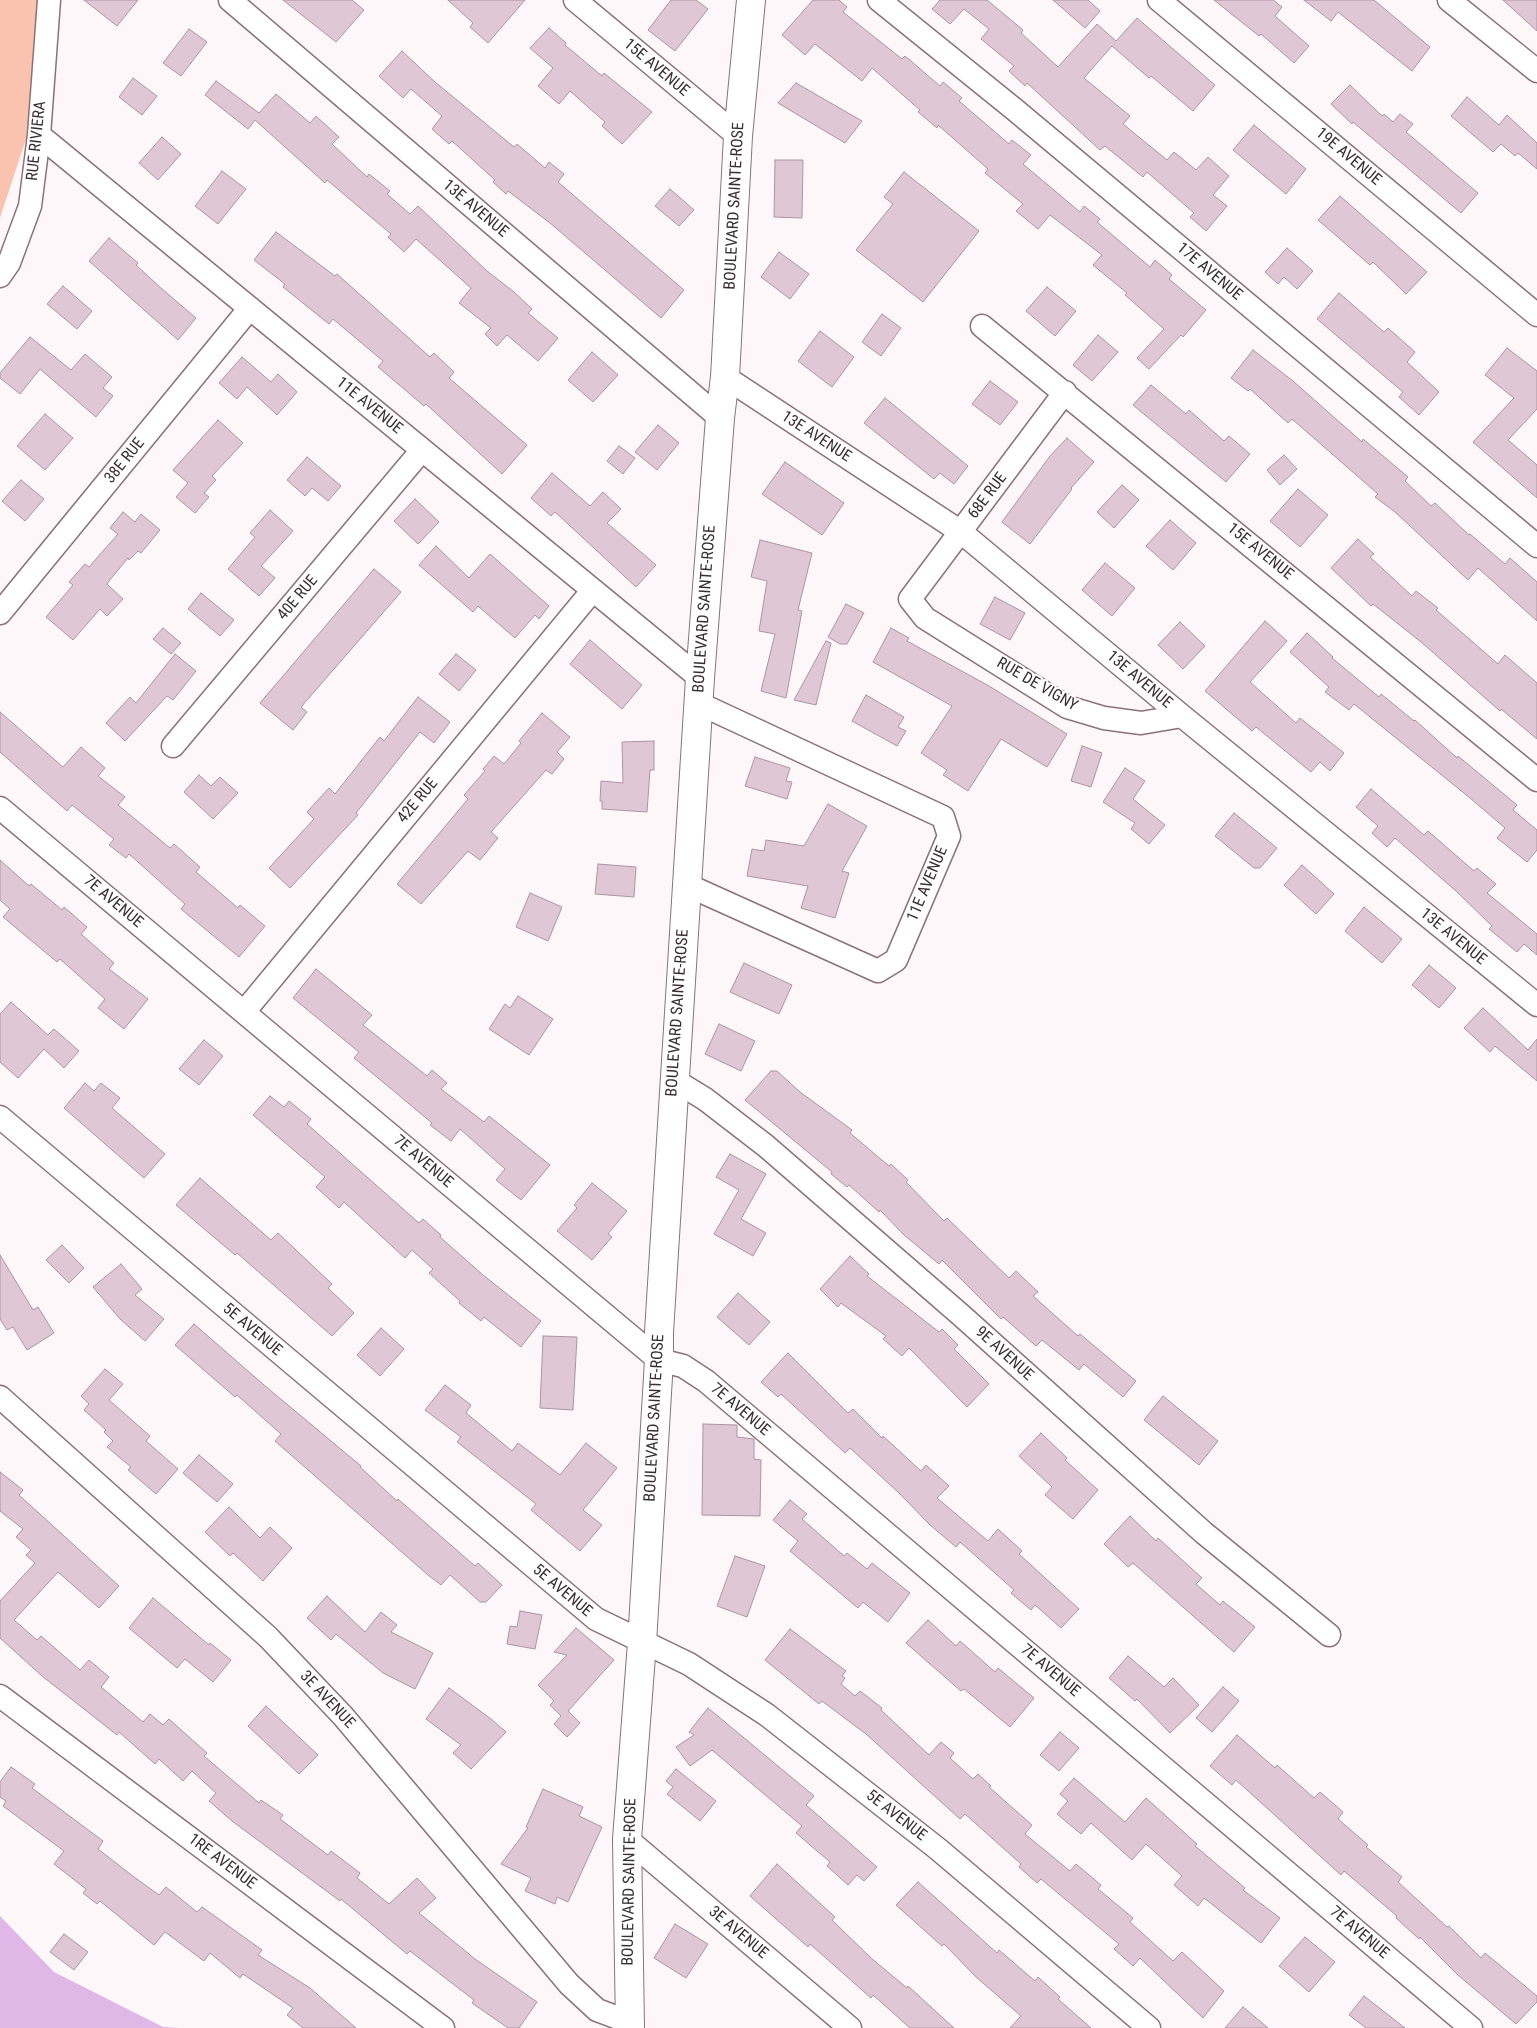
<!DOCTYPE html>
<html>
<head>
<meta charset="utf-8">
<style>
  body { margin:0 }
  canvas { display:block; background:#fdf7f9 }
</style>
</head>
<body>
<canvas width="1537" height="2028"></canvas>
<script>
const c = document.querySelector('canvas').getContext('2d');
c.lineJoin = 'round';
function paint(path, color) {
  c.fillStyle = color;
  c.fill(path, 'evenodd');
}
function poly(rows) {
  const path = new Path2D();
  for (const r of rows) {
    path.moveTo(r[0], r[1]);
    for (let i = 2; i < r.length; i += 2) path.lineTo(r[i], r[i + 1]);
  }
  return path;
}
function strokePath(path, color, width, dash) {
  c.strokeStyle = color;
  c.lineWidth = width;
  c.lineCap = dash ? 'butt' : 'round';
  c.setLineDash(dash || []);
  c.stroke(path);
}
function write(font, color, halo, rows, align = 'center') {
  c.font = font + ' "Roboto Condensed",sans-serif';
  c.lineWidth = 4;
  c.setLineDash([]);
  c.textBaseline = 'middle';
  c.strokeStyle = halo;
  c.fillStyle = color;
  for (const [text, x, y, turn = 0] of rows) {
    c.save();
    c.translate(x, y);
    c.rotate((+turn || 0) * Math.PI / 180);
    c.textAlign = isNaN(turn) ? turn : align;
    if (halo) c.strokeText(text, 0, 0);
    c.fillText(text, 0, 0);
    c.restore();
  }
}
paint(poly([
  [0,0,44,0,30,127,0,218]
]), '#f9c3b0');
paint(poly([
  [0,1916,54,1972,163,2027,179,2028,0,2028]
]), '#e0b7e6');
const building = poly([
  [84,0,138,0,117,26,84,0],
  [283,0,352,0,364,10,336,42,283,0],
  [448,0,525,0,488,43,470,27,473,23,448,0],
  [671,0,696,0,708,9,675,51,648,30,671,0],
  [813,0,839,0,847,7,843,12,902,59,905,56,940,86,943,82,962,98,959,101,1009,144,1012,140,1031,155,1023,164,1080,212,1084,206,1100,219,1097,222,1150,267,1155,260,1172,275,1169,279,1206,310,1183,337,1181,335,1149,369,1137,358,1164,329,1125,295,1127,293,1093,265,1102,255,1050,215,1038,229,1016,211,1023,204,985,173,988,169,938,125,937,128,918,112,920,110,872,68,862,81,815,44,805,55,782,35,813,0],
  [940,0,987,0,1023,30,1021,33,1058,67,1097,24,1116,41,1137,18,1215,85,1193,111,1151,76,1149,78,1112,46,1084,78,1130,116,1123,124,1167,160,1174,152,1196,170,1208,157,1229,176,1213,195,1227,206,1206,231,1190,217,1194,213,1147,172,1143,177,1105,146,1100,150,1027,83,1025,86,1009,71,1014,66,981,39,989,29,964,9,950,24,932,9,940,0],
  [1053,0,1088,0,1100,11,1085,28,1053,0],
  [1214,0,1273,0,1282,7,1275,16,1309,46,1294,63,1261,34,1259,36,1214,0],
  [1304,0,1374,0,1430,47,1412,71,1338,12,1331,21,1304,0],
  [1503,0,1537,0,1537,31,1503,0],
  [549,28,566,43,565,45,602,76,604,73,652,112,622,144,602,126,605,122,570,91,559,104,538,86,553,68,530,48,549,28],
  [189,29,207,42,181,76,163,63,189,29],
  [402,51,435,82,514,147,517,144,545,168,549,162,564,174,558,182,684,290,661,318,550,223,508,191,506,194,493,182,495,180,452,141,449,144,432,129,442,116,411,89,403,98,379,76,402,51],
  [133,78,157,96,142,115,119,97,133,78],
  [216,81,259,113,276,94,310,123,316,116,339,137,332,144,367,177,369,174,390,191,387,194,410,214,418,206,487,271,514,292,532,309,528,313,558,338,538,361,507,335,497,346,485,334,491,328,459,303,471,288,416,239,404,252,388,237,391,234,327,180,325,183,255,120,248,129,205,95,216,81],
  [796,83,862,121,845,143,778,103,796,83],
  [1350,85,1382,116,1384,114,1393,122,1400,114,1413,124,1406,132,1478,193,1461,213,1353,122,1352,124,1331,104,1350,85],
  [1467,97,1499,125,1507,115,1537,143,1537,169,1518,153,1515,156,1501,144,1493,152,1451,116,1467,97],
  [1254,125,1306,169,1286,194,1233,150,1254,125],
  [162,137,181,154,158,180,139,163,162,137],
  [775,160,803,160,802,218,774,217,775,160],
  [222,171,246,189,218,224,195,206,222,171],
  [904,172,979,231,923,302,856,250,893,204,884,197,904,172],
  [670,189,694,210,679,226,655,206,670,189],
  [1340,196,1427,272,1406,294,1373,262,1370,265,1318,220,1340,196],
  [276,232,335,276,337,274,430,357,434,353,454,372,449,378,527,445,502,474,426,404,424,406,378,367,383,361,333,319,329,324,283,287,285,284,254,260,276,232],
  [109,238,138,263,136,265,162,289,196,318,178,340,89,261,109,238],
  [1287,248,1313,271,1297,289,1284,277,1278,284,1265,272,1287,248],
  [779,252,809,274,790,299,761,277,779,252],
  [63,286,92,311,77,329,47,304,63,286],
  [1047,287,1076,311,1055,336,1026,311,1047,287],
  [1339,293,1384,332,1388,328,1415,352,1407,362,1439,392,1419,415,1399,397,1403,392,1317,319,1339,293],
  [882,314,901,328,881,356,862,342,882,314],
  [820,331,854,357,832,387,798,361,820,331],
  [1098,335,1118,352,1092,381,1073,365,1098,335],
  [30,337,71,370,85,354,112,377,103,388,113,396,96,417,40,369,20,394,0,378,0,373,30,337],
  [1507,348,1537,371,1537,409,1508,440,1537,465,1537,498,1473,442,1514,398,1485,375,1507,348],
  [1253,350,1293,381,1362,442,1363,439,1408,477,1405,481,1431,506,1435,503,1469,535,1470,534,1505,564,1510,558,1537,582,1537,621,1478,568,1468,580,1395,512,1375,497,1378,494,1292,419,1288,423,1250,389,1248,391,1231,378,1253,350],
  [592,352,618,375,593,402,568,380,592,352],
  [242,357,271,382,278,374,297,392,277,415,247,387,237,399,219,383,242,357],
  [990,381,1018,402,1000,425,972,404,990,381],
  [1151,385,1186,414,1189,410,1224,441,1229,436,1250,454,1226,482,1133,405,1151,385],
  [885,398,968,466,954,484,940,473,934,479,864,423,885,398],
  [45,414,73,438,45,470,17,446,45,414],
  [218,420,243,443,212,476,216,480,204,493,209,497,195,513,176,497,188,483,173,470,218,420],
  [658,425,679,443,657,470,635,452,658,425],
  [1067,438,1094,462,1071,488,1072,489,1030,544,1002,522,1050,456,1067,438],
  [619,446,635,458,623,474,607,461,619,446],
  [1284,455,1297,469,1280,485,1267,470,1284,455],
  [307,457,341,486,328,501,312,488,305,496,287,480,307,457],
  [785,462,844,503,822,535,762,494,785,462],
  [552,473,590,506,603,492,621,509,607,523,656,565,636,587,555,512,551,516,531,498,552,473],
  [21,480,44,499,25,521,2,501,21,480],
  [1122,485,1139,500,1114,528,1097,512,1122,485],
  [1298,489,1328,515,1300,547,1270,521,1298,489],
  [415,499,439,522,418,544,394,521,415,499],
  [270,510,293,531,261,566,275,578,259,596,228,569,255,537,250,533,270,510],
  [123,512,135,522,141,514,160,530,141,553,138,551,129,560,128,558,109,581,107,584,123,599,107,616,100,609,73,640,46,617,73,585,69,582,85,564,89,567,118,534,110,528,123,512],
  [1170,520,1196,543,1173,570,1146,546,1170,520],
  [1358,539,1374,554,1370,557,1412,596,1416,591,1438,608,1436,610,1498,664,1505,655,1537,683,1537,739,1501,709,1500,711,1421,642,1373,604,1371,606,1331,568,1358,539],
  [760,540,812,553,798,610,802,611,786,698,761,691,775,634,759,631,767,581,751,577,760,540],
  [436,546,469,578,490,554,549,606,539,619,535,615,515,638,478,606,473,612,419,565,436,546],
  [1105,563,1135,588,1112,616,1082,590,1105,563],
  [374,569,401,592,301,707,307,712,293,730,260,703,374,569],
  [201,593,234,620,220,636,188,609,201,593],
  [995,597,1025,613,1010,640,980,624,995,597],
  [846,604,864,613,847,644,840,644,828,637,846,604],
  [1265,621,1287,641,1250,682,1296,723,1300,718,1344,753,1330,771,1320,762,1311,772,1256,727,1252,731,1205,691,1265,621],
  [1180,622,1205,646,1183,669,1158,645,1180,622],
  [163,628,181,643,171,654,153,639,163,628],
  [891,628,909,638,907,641,989,686,1067,734,1047,767,1001,739,968,791,943,775,947,770,921,753,952,706,873,662,891,628],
  [1307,633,1333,657,1332,658,1379,697,1381,694,1414,721,1415,720,1457,758,1458,756,1517,805,1513,810,1537,830,1537,850,1527,862,1497,838,1505,828,1470,798,1354,704,1349,710,1325,692,1329,687,1290,652,1307,633],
  [590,640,642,685,622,709,570,664,590,640],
  [826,641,831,643,816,705,794,700,826,641],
  [175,654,196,671,173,700,167,696,125,741,106,723,130,697,136,703,175,654],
  [456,654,476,670,459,691,439,674,456,654],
  [866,695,904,717,898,727,906,731,897,746,852,721,866,695],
  [418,697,450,722,434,743,420,732,356,813,358,815,290,888,269,868,314,819,307,812,329,788,335,794,380,737,384,741,418,697],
  [0,712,63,767,81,747,105,768,98,776,125,797,118,805,170,848,174,844,200,867,196,872,238,908,240,905,265,926,239,957,181,909,185,904,129,854,126,858,109,845,114,839,72,805,67,811,0,752,0,712],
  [542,713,570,737,557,752,564,759,552,774,546,770,491,832,498,838,480,860,468,851,421,904,397,884,468,799,464,795,485,771,483,769,494,756,504,764,521,743,519,741,542,713],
  [654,741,654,770,650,770,647,812,602,809,602,801,600,801,601,781,623,783,622,742,654,741],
  [1082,746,1102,753,1091,787,1071,781,1082,746],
  [755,757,790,768,786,781,792,782,787,799,745,786,755,757],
  [1125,768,1145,781,1133,799,1165,825,1149,844,1131,829,1135,823,1103,802,1125,768],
  [199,775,211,786,220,777,238,793,213,819,184,792,199,775],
  [1371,789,1424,835,1428,831,1474,871,1477,868,1496,884,1487,893,1537,934,1537,955,1524,944,1517,952,1489,929,1492,926,1456,891,1395,838,1387,847,1372,833,1378,826,1356,807,1371,789],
  [828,804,867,826,842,871,849,873,835,918,801,908,808,886,747,876,752,849,764,851,766,840,804,846,828,804],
  [1234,813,1277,848,1260,868,1254,868,1215,836,1234,813],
  [0,860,29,886,31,884,62,910,64,907,87,927,81,934,114,963,109,969,148,999,124,1029,98,1008,105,999,60,959,57,962,3,917,10,909,0,900,0,860],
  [598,864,636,867,634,897,595,894,598,864],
  [1302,865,1334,894,1316,914,1284,885,1302,865],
  [530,893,562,907,548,941,516,927,530,893],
  [1364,907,1402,939,1382,963,1345,931,1364,907],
  [744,963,792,985,779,1014,730,992,744,963],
  [1429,965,1456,988,1439,1008,1412,985,1429,965],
  [316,969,372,1015,363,1025,427,1076,432,1070,447,1083,441,1089,484,1122,489,1116,550,1165,521,1200,496,1180,505,1169,460,1129,451,1141,430,1125,432,1123,354,1058,359,1052,293,998,316,969],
  [518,996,553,1019,529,1055,489,1029,505,1004,510,1008,518,996],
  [11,1002,48,1035,54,1029,79,1051,64,1068,44,1049,18,1078,0,1062,0,1014,11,1002],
  [1483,1008,1528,1050,1537,1039,1537,1081,1495,1046,1490,1052,1464,1028,1483,1008],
  [719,1024,755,1041,741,1071,705,1054,719,1024],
  [204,1040,223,1056,199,1085,179,1069,204,1040],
  [771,1071,777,1071,800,1092,852,1130,850,1133,889,1166,891,1164,908,1180,906,1182,944,1221,947,1218,1009,1278,1016,1271,1038,1292,1033,1296,1078,1336,1080,1334,1136,1381,1123,1397,1084,1364,1079,1370,1042,1340,1036,1346,1003,1317,1001,1319,942,1260,939,1264,904,1235,880,1210,879,1212,849,1185,847,1187,831,1174,832,1172,745,1100,771,1071],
  [85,1083,94,1091,101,1083,120,1098,112,1108,165,1154,144,1178,64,1108,85,1083],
  [270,1096,284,1107,289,1101,311,1119,307,1124,419,1223,423,1219,441,1235,440,1237,483,1275,541,1321,521,1347,484,1317,481,1321,459,1303,460,1301,429,1273,433,1269,412,1250,405,1258,344,1202,339,1208,316,1187,325,1177,253,1115,270,1096],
  [730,1154,766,1174,741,1219,766,1233,753,1256,714,1234,739,1190,716,1177,730,1154],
  [200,1178,271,1240,278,1233,332,1284,328,1288,354,1313,332,1336,237,1253,235,1255,176,1205,200,1178],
  [592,1183,627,1211,608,1234,612,1237,592,1260,557,1231,577,1208,574,1205,592,1183],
  [62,1245,84,1268,69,1283,46,1260,62,1245],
  [0,1255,33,1310,38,1307,54,1333,27,1350,13,1327,7,1330,0,1319,0,1255],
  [850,1256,869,1274,867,1276,939,1332,942,1329,958,1345,954,1349,989,1384,967,1407,909,1348,902,1356,883,1339,886,1336,841,1303,838,1307,820,1289,850,1256],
  [121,1264,142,1289,135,1295,164,1319,145,1341,120,1319,93,1287,121,1264],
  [738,1293,770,1322,749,1345,717,1317,738,1293],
  [194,1324,264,1385,361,1466,360,1467,397,1501,398,1499,475,1566,478,1563,502,1585,486,1602,480,1602,450,1575,441,1585,428,1575,275,1441,281,1434,237,1395,235,1397,175,1345,194,1324],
  [381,1328,404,1349,380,1376,357,1355,381,1328],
  [543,1336,577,1337,573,1410,540,1408,543,1336],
  [788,1353,848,1413,853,1409,882,1438,883,1436,921,1471,926,1465,949,1486,937,1498,988,1541,998,1529,1022,1551,1019,1554,1079,1609,1061,1628,1035,1605,1031,1610,1011,1593,1014,1590,960,1542,956,1547,929,1524,900,1494,850,1448,845,1453,781,1394,778,1397,761,1382,788,1353],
  [105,1369,123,1384,109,1400,150,1436,146,1441,178,1469,156,1494,128,1470,131,1467,107,1447,113,1441,104,1432,106,1430,84,1410,89,1404,81,1396,105,1369],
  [445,1385,471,1405,466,1413,512,1451,518,1443,560,1475,586,1443,617,1468,583,1510,602,1525,580,1551,531,1510,536,1504,457,1442,461,1437,425,1410,445,1385],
  [1163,1396,1218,1441,1199,1465,1144,1420,1163,1396],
  [703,1424,737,1425,737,1437,754,1439,754,1459,761,1460,760,1516,702,1515,703,1424],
  [1041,1433,1067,1458,1065,1460,1098,1490,1073,1519,1045,1495,1052,1487,1019,1456,1041,1433],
  [199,1455,233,1484,217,1502,183,1473,199,1455],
  [0,1472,23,1490,19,1495,119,1586,99,1608,58,1572,14,1620,37,1640,41,1636,80,1670,89,1660,109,1677,101,1687,143,1722,150,1714,163,1725,169,1719,207,1753,204,1756,259,1803,261,1800,283,1815,280,1819,328,1855,331,1851,360,1873,357,1878,389,1904,417,1878,436,1898,419,1913,475,1959,537,2002,519,2028,508,2028,472,2003,474,2000,410,1951,407,1954,341,1899,340,1901,232,1821,209,1801,216,1793,192,1771,183,1781,159,1759,155,1764,119,1732,117,1735,42,1676,0,1638,0,1601,35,1563,26,1555,31,1550,16,1537,23,1529,0,1511,0,1472],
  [790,1500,807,1514,802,1519,844,1556,847,1553,867,1569,872,1563,910,1593,888,1622,863,1602,858,1608,790,1551,798,1541,773,1520,790,1500],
  [229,1507,260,1538,270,1527,292,1548,263,1581,233,1553,230,1556,205,1532,229,1507],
  [1130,1516,1156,1541,1158,1538,1202,1578,1196,1584,1220,1605,1223,1601,1255,1627,1234,1652,1133,1563,1128,1567,1104,1544,1130,1516],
  [735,1556,765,1566,747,1617,717,1606,735,1556],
  [327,1596,365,1632,381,1612,397,1625,391,1632,433,1653,415,1689,383,1673,336,1634,331,1640,307,1618,327,1596],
  [153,1598,209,1645,210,1643,231,1660,213,1682,185,1659,177,1668,129,1628,153,1598],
  [520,1611,542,1615,535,1649,507,1644,510,1626,517,1627,520,1611],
  [928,1620,956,1646,960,1641,995,1672,998,1668,1034,1698,1010,1727,964,1689,961,1691,906,1643,928,1620],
  [576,1628,614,1660,568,1711,580,1723,567,1737,554,1724,561,1716,550,1705,554,1701,538,1685,567,1655,554,1652,576,1628],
  [790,1629,846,1671,842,1676,845,1678,841,1684,855,1696,860,1691,882,1708,881,1710,929,1755,941,1742,954,1753,950,1758,973,1779,978,1774,991,1786,989,1787,1032,1825,1025,1834,1070,1871,1076,1864,1101,1885,1098,1889,1133,1918,1130,1922,1173,1961,1182,1952,1224,1991,1203,2018,1140,1958,1133,1966,1114,1949,1119,1944,1041,1879,1037,1883,1019,1867,1021,1864,965,1814,960,1819,866,1734,822,1701,819,1704,765,1660,790,1629],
  [1128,1656,1164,1687,1173,1678,1199,1705,1170,1733,1137,1699,1135,1701,1109,1678,1128,1656],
  [1223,1687,1239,1701,1212,1732,1196,1718,1223,1687],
  [449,1688,491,1719,506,1732,471,1769,453,1753,461,1745,426,1719,449,1688],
  [266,1706,318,1755,299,1774,248,1726,266,1706],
  [708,1708,814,1796,806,1805,877,1867,864,1881,857,1875,848,1885,827,1866,830,1862,796,1833,802,1826,712,1750,690,1766,676,1747,694,1735,689,1732,708,1708],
  [1060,1732,1079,1748,1059,1771,1040,1755,1060,1732],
  [1237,1735,1275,1768,1277,1765,1314,1798,1320,1792,1343,1812,1338,1819,1368,1845,1366,1847,1402,1877,1398,1882,1447,1927,1449,1926,1481,1958,1485,1953,1537,1996,1537,2002,1516,2024,1459,1976,1420,1937,1419,1939,1396,1918,1397,1916,1344,1871,1341,1875,1236,1780,1232,1785,1210,1766,1237,1735],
  [11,1767,35,1784,32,1788,103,1841,98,1849,134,1877,159,1895,166,1887,197,1912,202,1907,262,1950,258,1955,310,1988,356,2028,303,2028,287,2015,293,2008,243,1974,240,1978,210,1953,204,1961,165,1932,154,1945,100,1901,97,1904,83,1893,86,1889,54,1864,64,1851,3,1806,6,1801,0,1797,0,1782,11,1767],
  [676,1769,716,1801,700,1821,667,1794,673,1787,666,1781,676,1769],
  [1074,1778,1125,1822,1146,1798,1197,1844,1195,1846,1245,1888,1243,1890,1280,1918,1261,1943,1204,1898,1198,1906,1174,1885,1182,1876,1146,1844,1132,1860,1091,1823,1081,1834,1057,1814,1068,1801,1060,1794,1074,1778],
  [543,1789,583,1807,579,1816,602,1827,568,1902,557,1897,555,1904,525,1891,531,1878,501,1864,528,1828,526,1827,543,1789],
  [777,1864,835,1917,832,1920,871,1958,907,1988,908,1986,954,2028,910,2028,873,1995,871,1998,810,1944,808,1947,750,1896,777,1864],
  [918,1882,997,1953,999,1950,1035,1981,1038,1977,1060,1997,1058,1999,1091,2028,1010,2028,1021,2016,976,1977,944,1944,942,1946,896,1905,918,1882],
  [675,1924,708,1944,686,1978,654,1958,675,1924],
  [64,1934,88,1952,74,1970,50,1952,64,1934],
  [1305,1937,1335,1962,1309,1992,1279,1966,1305,1937],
  [1364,1996,1405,2028,1366,2028,1349,2015,1364,1996],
  [1243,2007,1268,2028,1225,2028,1243,2007]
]);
paint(building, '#dfc7d5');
strokePath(building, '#ab94a2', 1);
const minor = poly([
  [230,0,720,418],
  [575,0,738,136],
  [879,0,1014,109,1537,546],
  [1159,0,1537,315],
  [1449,0,1537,71],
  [39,135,700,678],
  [0,276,9,263,30,206,39,135,49,0],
  [982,326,1537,780],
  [725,377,961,532,1182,716,1537,1005],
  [1065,392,910,599,925,618,1067,707,1104,718,1141,723,1182,716],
  [0,613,250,308],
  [173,746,422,450],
  [0,808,659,1360,683,1366,706,1381,1471,2028],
  [687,885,878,971,896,960,949,836,943,817,698,703],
  [244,1012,593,590],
  [674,1080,705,1099,766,1146,962,1316,1204,1533,1329,1635],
  [0,1117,596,1619,689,1664,767,1715,938,1849,1149,2028],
  [0,1397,268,1637,343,1716,569,1984,597,2010,629,2022],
  [0,1696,443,2028],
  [627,1839,850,2028]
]);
const tertiary = poly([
  [630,2028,627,1839,642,1643,659,1360,659,1332,700,678,720,418,725,377,738,136,751,0]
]);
strokePath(minor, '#8a7278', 25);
strokePath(tertiary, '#8a7278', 30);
strokePath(minor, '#fff', 22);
strokePath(tertiary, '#fff', 28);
write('16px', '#392f31', '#fff', [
  ["15E AVENUE",656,68,40],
  ["RUE RIVIERA",37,141,-84],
  ["19E AVENUE",1348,157,40],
  ["BOULEVARD SAINTE-ROSE",735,206,-87],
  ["13E AVENUE",475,209,40],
  ["17E AVENUE",1209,272,40],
  ["11E AVENUE",369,406,39],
  ["13E AVENUE",816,437,33],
  ["38E RUE",125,461,-51],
  ["68E RUE",988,496,-53],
  ["15E AVENUE",1260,552,39],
  ["40E RUE",298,598,-50],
  ["BOULEVARD SAINTE-ROSE",705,609,-86],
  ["13E AVENUE",1139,680,40],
  ["RUE DE VIGNY",1037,685,30],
  ["42E RUE",418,801,-50],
  ["11E AVENUE",928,884,-67],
  ["7E AVENUE",113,902,40],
  ["13E AVENUE",1453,937,39],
  ["BOULEVARD SAINTE-ROSE",678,1013,-86],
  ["7E AVENUE",423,1162,40],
  ["5E AVENUE",252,1330,40],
  ["9E AVENUE",1004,1354,42],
  ["7E AVENUE",740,1410,40],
  ["BOULEVARD SAINTE-ROSE",655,1418,-87],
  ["5E AVENUE",562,1591,40],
  ["7E AVENUE",1050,1671,40],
  ["3E AVENUE",327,1700,47],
  ["5E AVENUE",896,1816,38],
  ["1RE AVENUE",222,1862,37],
  ["BOULEVARD SAINTE-ROSE",630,1882,-89],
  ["3E AVENUE",738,1933,40],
  ["7E AVENUE",1359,1933,40]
]);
</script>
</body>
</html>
